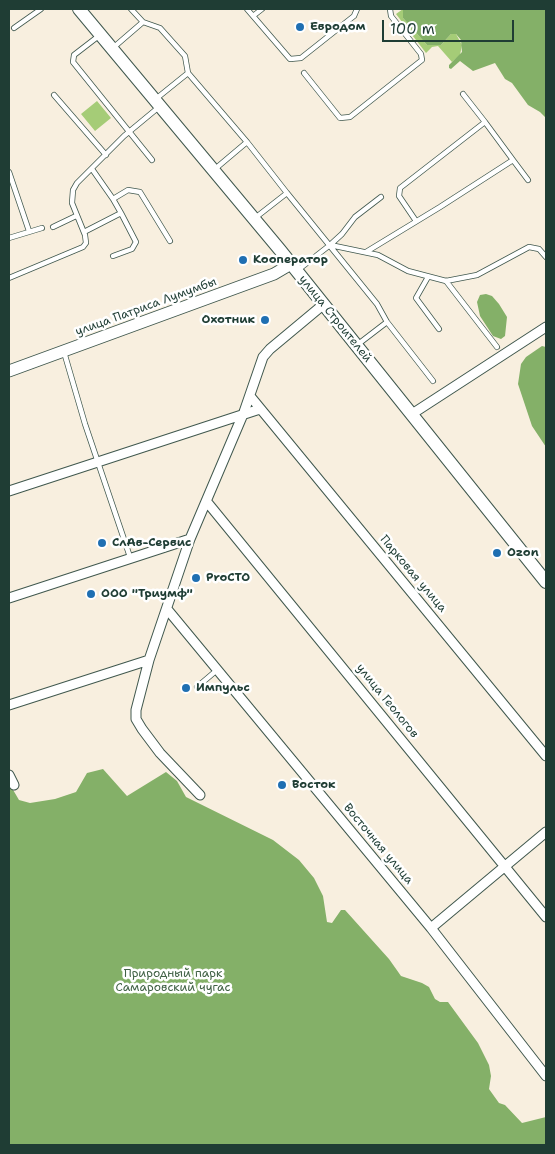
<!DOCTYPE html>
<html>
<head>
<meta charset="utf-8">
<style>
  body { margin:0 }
  #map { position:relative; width:555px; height:1154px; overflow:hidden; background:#f8efdf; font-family:"Shantell Sans",sans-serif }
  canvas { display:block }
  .frame { position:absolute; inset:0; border:10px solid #1f3d34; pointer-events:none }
  .scale { position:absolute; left:382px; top:20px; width:132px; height:22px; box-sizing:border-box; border:2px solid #1f3d34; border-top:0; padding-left:6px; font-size:15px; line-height:18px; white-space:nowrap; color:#1f3d34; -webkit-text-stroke:4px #fff; paint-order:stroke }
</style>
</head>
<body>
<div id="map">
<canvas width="555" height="1154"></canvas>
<div class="frame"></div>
<div class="scale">100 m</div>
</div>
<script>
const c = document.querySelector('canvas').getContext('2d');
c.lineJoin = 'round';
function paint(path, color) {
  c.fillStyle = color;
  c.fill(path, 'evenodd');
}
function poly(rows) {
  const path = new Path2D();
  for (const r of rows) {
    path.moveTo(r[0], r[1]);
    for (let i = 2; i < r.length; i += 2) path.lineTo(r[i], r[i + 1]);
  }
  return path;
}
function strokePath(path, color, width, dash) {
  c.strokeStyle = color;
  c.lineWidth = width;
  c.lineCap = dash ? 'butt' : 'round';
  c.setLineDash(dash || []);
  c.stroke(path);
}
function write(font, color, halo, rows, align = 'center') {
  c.font = font + ' "Shantell Sans",sans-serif';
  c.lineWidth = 5;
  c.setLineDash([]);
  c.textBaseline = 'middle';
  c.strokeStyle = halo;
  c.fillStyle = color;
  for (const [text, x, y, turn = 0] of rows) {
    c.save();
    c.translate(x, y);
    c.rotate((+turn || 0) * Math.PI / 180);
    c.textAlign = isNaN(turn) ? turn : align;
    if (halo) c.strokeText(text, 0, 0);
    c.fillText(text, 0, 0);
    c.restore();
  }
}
paint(poly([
  [403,9,403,18,427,45,441,45,451,34,456,34,462,45,460,55,452,62,438,46,432,47,426,53,396,14],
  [97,101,111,118,95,131,81,114]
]), '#a5cc77');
paint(poly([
  [403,9,546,9,546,129,546,118,540,112,528,105,512,83,505,79,495,63,473,71,460,61,451,69,449,68,449,65,462,52,461,40,456,34,451,34,441,45,427,45,403,18],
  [486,294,492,296,499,304,507,317,505,336,501,339,493,336,480,316,477,302,480,295],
  [542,346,546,347,546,447,532,426,518,384,521,364,526,357],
  [103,769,127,796,166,772,177,781,186,797,273,840,299,860,314,878,323,896,327,922,332,923,341,910,345,910,389,959,401,976,422,983,429,987,435,999,440,1002,448,1002,478,1043,489,1065,491,1076,489,1089,499,1103,505,1105,522,1123,546,1117,546,1145,9,1145,9,783,19,800,30,803,55,799,76,792,87,773]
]), '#84b068');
const service = poly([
  [131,9,143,22,160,28,185,56,188,73,157,98],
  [247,9,290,59,301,58,354,16,357,9],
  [253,16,262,9],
  [14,28,41,9],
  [100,35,74,55,73,62,152,160],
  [114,47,143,22],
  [188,73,247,142,215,169],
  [304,73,340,118,350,117,422,60,421,54,391,16,390,9],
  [463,94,485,122],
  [54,95,106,155],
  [247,142,287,193,255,218],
  [513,160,528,180],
  [92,169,113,199,128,190,140,192,170,241],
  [9,172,29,231],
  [287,193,377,304,387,322,433,381],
  [113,199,121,213],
  [53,227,76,216],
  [84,232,121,213,136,242,132,249,113,256],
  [9,238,42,228],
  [330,245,342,234,355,217,381,197],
  [366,252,440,207,513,160,485,122,400,188,399,196,416,221],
  [298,270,330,245,378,255,408,271,446,281,477,275,529,247,539,249,546,257],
  [428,277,416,298,439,329],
  [9,278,83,247,86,243,85,235,72,203,73,190,77,183,124,136,159,107],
  [446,281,497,347],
  [357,345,387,322],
  [64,352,85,424,130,557],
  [197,687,217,670]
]);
const minor = poly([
  [250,396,546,756],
  [412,414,546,327],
  [9,491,260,409],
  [207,502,546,917],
  [9,598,190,539],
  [167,609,431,928,546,1076],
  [9,705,149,660],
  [9,775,14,785],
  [200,795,160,753,142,729,136,719,136,710,149,660,190,539,244,412,263,357,270,349,324,304],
  [431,928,546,832]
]);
const tertiary = poly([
  [9,371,274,274,291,264]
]);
const secondary = poly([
  [79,9,280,250,546,582]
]);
strokePath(service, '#40584e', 6);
strokePath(minor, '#40584e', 11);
strokePath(tertiary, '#40584e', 13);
strokePath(secondary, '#40584e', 14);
strokePath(service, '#fff', 4.5);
strokePath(minor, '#fff', 9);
strokePath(tertiary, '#fff', 11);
strokePath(secondary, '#fff', 12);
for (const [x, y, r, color] of [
  [300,27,5,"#1f6fb2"],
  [243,260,5,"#1f6fb2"],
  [265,320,5,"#1f6fb2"],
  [102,543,5,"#1f6fb2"],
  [497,553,5,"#1f6fb2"],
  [196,578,5,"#1f6fb2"],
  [91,594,5,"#1f6fb2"],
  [186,688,5,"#1f6fb2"],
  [282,785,5,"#1f6fb2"]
]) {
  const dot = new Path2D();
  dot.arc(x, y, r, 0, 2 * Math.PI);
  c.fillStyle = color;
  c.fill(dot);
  strokePath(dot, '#fff', 2);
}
write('bold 12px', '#1f3d34', '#fff', [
  ["Евродом",310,27],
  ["Кооператор",253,260],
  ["Охотник",255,320,"right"],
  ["СлАв-Сервис",112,543],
  ["Ozon",507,553],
  ["ProСТО",206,578],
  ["ООО \"Триумф\"",101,594],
  ["Импульс",196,688],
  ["Восток",292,785]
], 'left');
write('12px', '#1f3d34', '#fff', [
  ["улица Патриса Лумумбы",146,307,-20],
  ["улица Строителей",335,319,51],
  ["Парковая улица",413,574,50],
  ["улица Геологов",387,701,51],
  ["Восточная улица",378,844,50]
]);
write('12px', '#406145', '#fff', [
  ["Природный парк",173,974],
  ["Самаровский чугас",173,988]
]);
</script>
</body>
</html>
